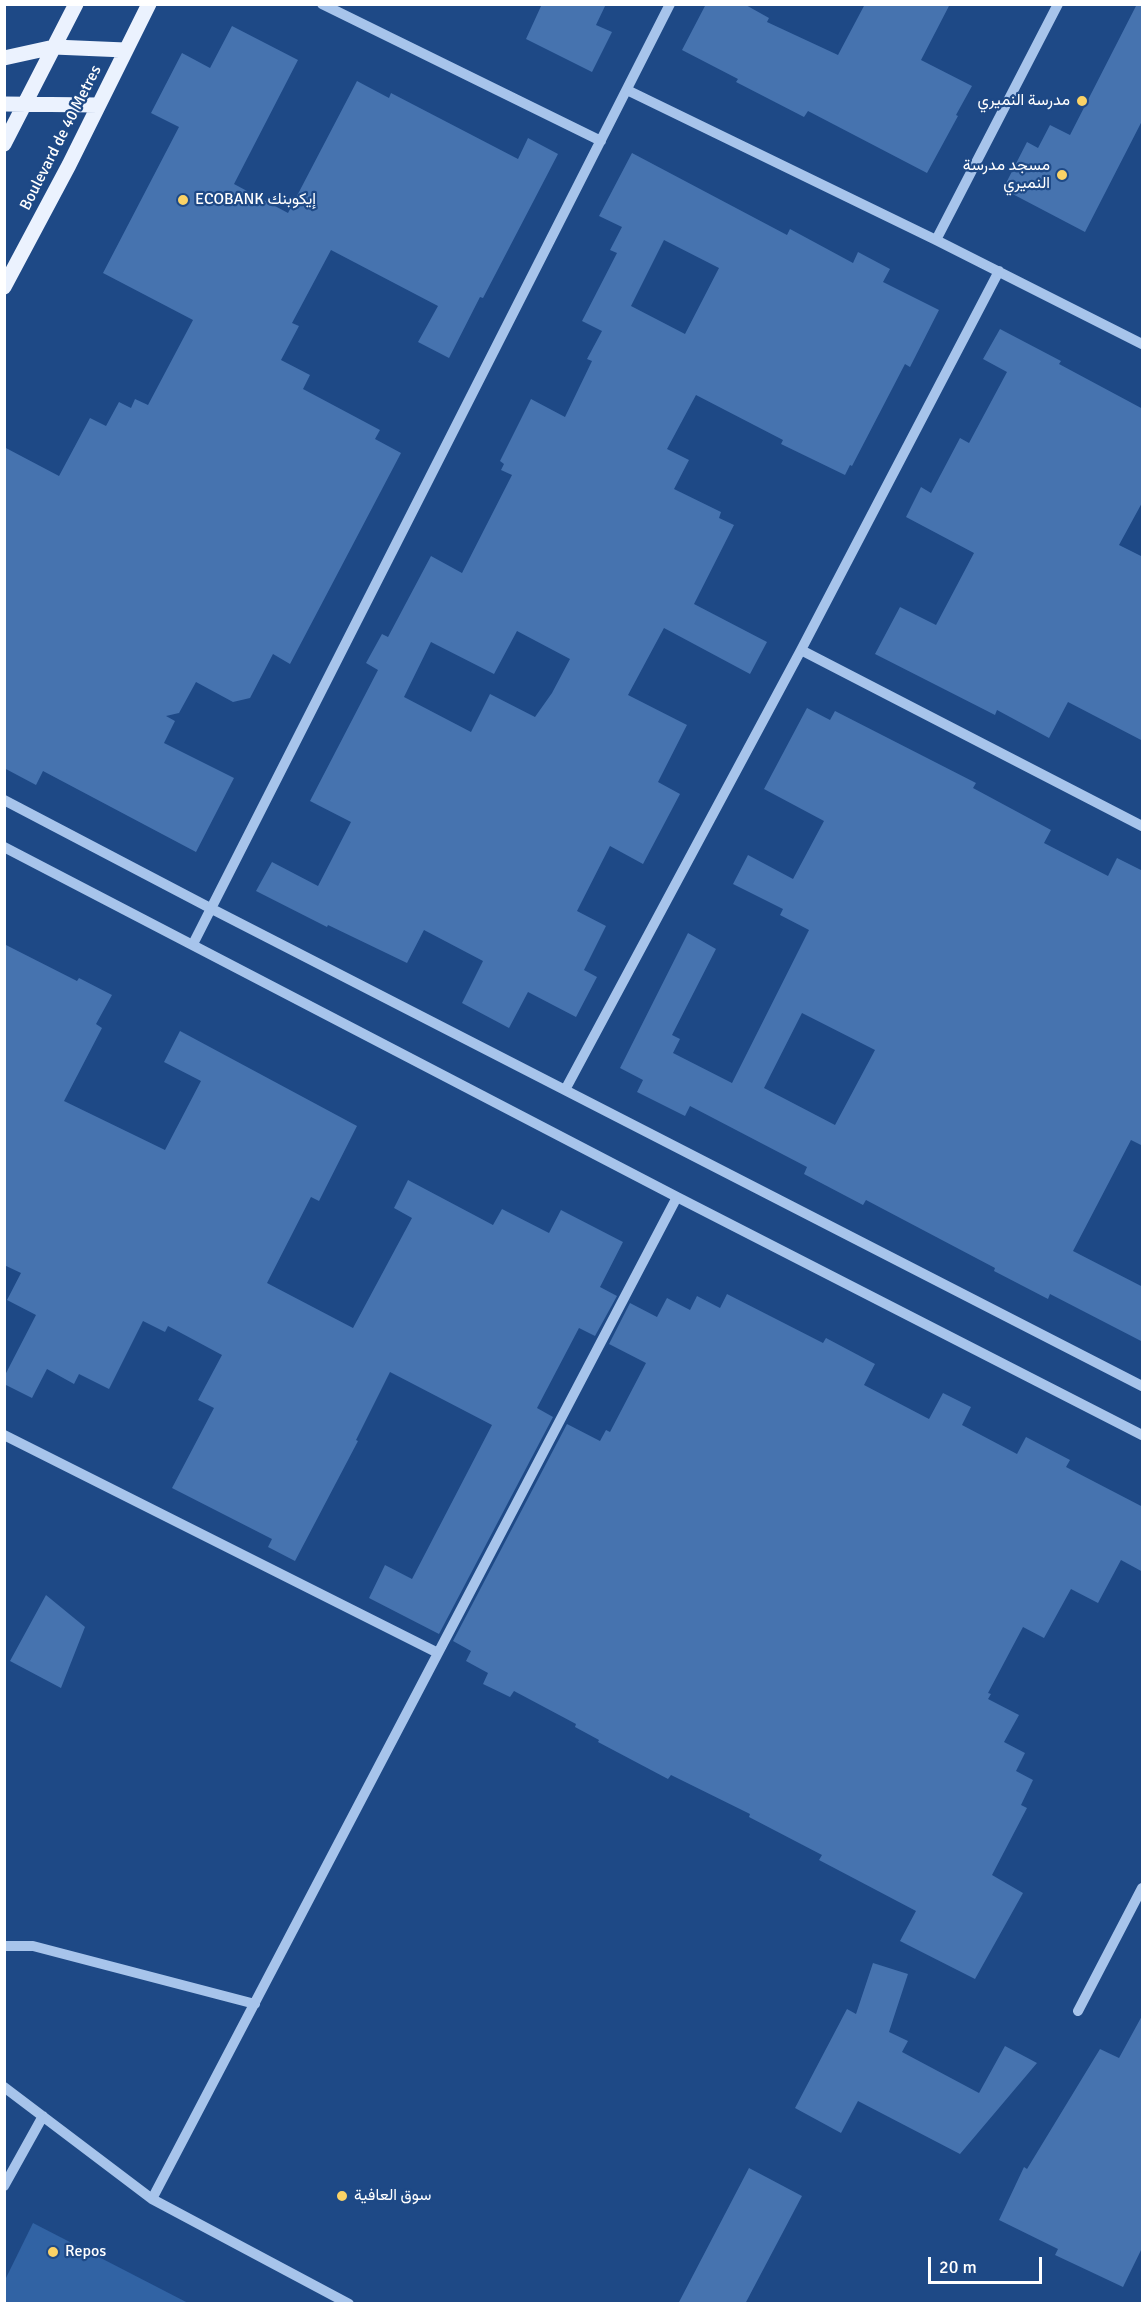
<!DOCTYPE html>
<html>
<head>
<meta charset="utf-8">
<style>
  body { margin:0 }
  #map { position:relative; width:1147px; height:2308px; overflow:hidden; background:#1e4986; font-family:Signika,sans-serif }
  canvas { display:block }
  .frame { position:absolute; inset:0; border:6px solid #fff; pointer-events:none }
  .scale { position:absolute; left:928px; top:2257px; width:114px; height:27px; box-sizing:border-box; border:3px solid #fff; border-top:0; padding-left:8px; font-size:18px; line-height:21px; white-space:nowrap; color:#fff; -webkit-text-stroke:4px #1e4986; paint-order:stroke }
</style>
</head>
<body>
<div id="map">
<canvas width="1147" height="2308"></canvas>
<div class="frame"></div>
<div class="scale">20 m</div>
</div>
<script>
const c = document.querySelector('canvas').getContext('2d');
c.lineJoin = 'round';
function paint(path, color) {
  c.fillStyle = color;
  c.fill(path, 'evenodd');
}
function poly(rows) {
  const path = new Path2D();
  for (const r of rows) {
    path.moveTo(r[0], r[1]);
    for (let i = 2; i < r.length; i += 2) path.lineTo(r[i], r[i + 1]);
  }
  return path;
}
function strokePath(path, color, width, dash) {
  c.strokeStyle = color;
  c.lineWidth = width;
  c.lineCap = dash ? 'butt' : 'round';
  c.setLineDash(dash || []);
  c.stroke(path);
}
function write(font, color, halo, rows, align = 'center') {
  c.font = font + ' Signika,Vazirmatn,sans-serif';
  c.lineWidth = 4.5;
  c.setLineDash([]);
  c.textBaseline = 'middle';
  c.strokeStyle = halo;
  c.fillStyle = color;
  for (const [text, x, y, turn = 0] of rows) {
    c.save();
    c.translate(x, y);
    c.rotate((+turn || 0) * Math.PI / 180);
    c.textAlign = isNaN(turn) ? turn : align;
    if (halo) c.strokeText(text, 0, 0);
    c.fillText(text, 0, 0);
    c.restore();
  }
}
paint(poly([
  [33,2223,188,2303,5,2303,5,2280]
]), '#3163a4');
paint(poly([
  [542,4,606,4,596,25,612,32,592,72,526,39],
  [706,4,744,4,769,18,767,22,838,55,865,4,950,4,921,60,972,86,956,115,958,116,927,173,808,111,804,117,736,82,738,79,682,50],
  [1137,4,1143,4,1143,119,1085,232,1003,189,1027,142,1038,148,1050,125,1070,135],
  [232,26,298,60,234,184,288,213,357,81,389,98,391,93,518,159,528,138,558,154,483,298,480,297,449,358,418,342,438,306,331,250,292,323,299,326,281,360,310,375,303,389,380,430,375,439,401,453,290,664,273,654,250,698,233,702,196,682,179,713,166,716,175,721,164,743,234,778,196,852,43,771,36,785,4,768,4,447,59,476,90,418,106,426,119,402,131,408,135,399,148,405,193,320,103,273,179,127,151,113,182,53,210,68],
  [632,153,787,235,790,229,853,263,858,252,890,269,883,282,939,310,910,367,905,364,852,466,850,465,845,475,781,444,783,440,696,395,667,449,689,460,674,489,721,512,719,518,734,525,694,604,767,642,750,674,664,628,628,695,687,725,658,782,680,794,643,864,610,846,577,911,606,926,584,970,597,977,576,1017,528,992,509,1028,462,1003,483,961,424,930,407,963,328,925,327,927,256,891,272,862,318,886,351,822,310,801,378,670,366,663,382,634,388,637,431,556,462,573,512,475,501,470,504,464,500,461,531,399,565,417,592,361,587,359,602,331,582,321,617,253,610,250,622,227,599,216],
  [664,240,719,268,685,334,631,306],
  [517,631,570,659,552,693,535,717,490,694,471,732,404,697,431,642,494,674],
  [1000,329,1061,361,1059,364,1143,409,1143,501,1119,545,1143,557,1143,741,1068,702,1049,738,997,710,995,715,875,654,900,607,936,625,974,553,906,517,921,487,931,493,960,438,969,443,1007,372,983,359],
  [807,708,830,720,835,711,976,783,973,788,1051,830,1044,843,1108,876,1117,858,1143,871,1143,1146,1131,1140,1073,1251,1143,1287,1143,1342,1050,1294,1048,1299,994,1271,995,1268,866,1200,863,1205,804,1174,807,1167,690,1106,685,1116,637,1092,643,1080,620,1068,688,933,716,949,672,1035,680,1039,673,1053,732,1083,809,930,780,915,783,909,733,884,748,855,793,879,824,821,764,789],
  [802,1013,875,1050,835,1125,764,1088],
  [4,944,77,981,79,978,112,995,96,1024,102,1028,64,1101,165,1150,201,1081,164,1062,180,1031,357,1126,319,1201,311,1197,267,1283,353,1328,412,1218,394,1208,408,1180,493,1225,502,1209,549,1233,561,1210,623,1242,600,1287,617,1296,595,1336,579,1328,537,1408,553,1417,439,1634,369,1598,385,1565,412,1579,492,1425,390,1372,356,1440,358,1441,295,1561,268,1547,272,1539,172,1488,214,1408,198,1400,222,1355,168,1326,165,1332,143,1321,109,1389,79,1374,74,1384,47,1369,32,1398,4,1384,4,1377,36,1315,7,1300,21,1273,4,1265],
  [727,1294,823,1343,826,1338,875,1364,864,1385,929,1419,943,1393,971,1407,962,1425,1017,1454,1026,1437,1070,1460,1066,1467,1143,1507,1143,1572,1121,1560,1098,1603,1071,1589,1044,1638,1023,1627,988,1693,991,1694,988,1699,1019,1715,1004,1742,1025,1753,1016,1771,1033,1780,1021,1805,1027,1808,992,1875,1023,1893,975,1979,900,1941,916,1911,819,1860,822,1855,749,1817,750,1814,671,1775,668,1779,598,1742,599,1740,575,1727,576,1724,514,1691,510,1697,483,1684,488,1673,466,1661,471,1651,453,1641,567,1424,600,1441,606,1430,610,1432,646,1363,609,1344,630,1303,657,1317,667,1298,690,1310,697,1296,720,1308],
  [46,1595,85,1627,61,1688,10,1661],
  [873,1963,908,1974,889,2032,908,2041,902,2052,979,2093,1005,2046,1037,2063,960,2154,858,2101,841,2133,795,2108,847,2009,856,2014],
  [1143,2014,1143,2246,1123,2287,1055,2255,1058,2249,999,2220,1024,2167,1027,2169,1100,2049,1119,2058],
  [749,2168,802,2196,745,2304,678,2304]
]), '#4673af');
strokePath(poly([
  [322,4,601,141],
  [627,90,936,240,1142,344],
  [936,240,1058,4],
  [801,650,1142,826],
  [4,800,212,909,1142,1386],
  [4,847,677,1197,1142,1435],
  [193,944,670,4],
  [565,1090,801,650,999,271],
  [4,1435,438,1653],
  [4,1946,33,1946,255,2004],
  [1078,2011,1142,1888],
  [4,2087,152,2199,349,2304],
  [4,2186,43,2116],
  [152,2199,677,1197]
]), '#a7c4eb', 10);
strokePath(poly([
  [4,58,54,47,125,50],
  [4,104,98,105],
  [4,144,76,4],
  [4,287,69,165,149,4]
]), '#ebf2fe', 15);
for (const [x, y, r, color] of [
  [1082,101,6,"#fad266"],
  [1062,175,6,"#fad266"],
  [183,200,6,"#fad266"],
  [342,2196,6,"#fad266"],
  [53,2252,6,"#fad266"]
]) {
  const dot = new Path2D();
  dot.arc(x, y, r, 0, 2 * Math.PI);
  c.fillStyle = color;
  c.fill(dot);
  strokePath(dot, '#1e4986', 2);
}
write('16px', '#fff', '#1e4986', [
  ["مدرسة النميري",1070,101,"right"],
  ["مسجد مدرسة",1050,166,"right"],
  ["النميري",1050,184,"right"],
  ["ECOBANK إيكوبنك",195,200],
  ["سوق العافية",354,2196],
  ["Repos",65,2252]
], 'left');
write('16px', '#fff', '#1e4986', [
  ["Boulevard de 40 Metres",61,138,-63]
]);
</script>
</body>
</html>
